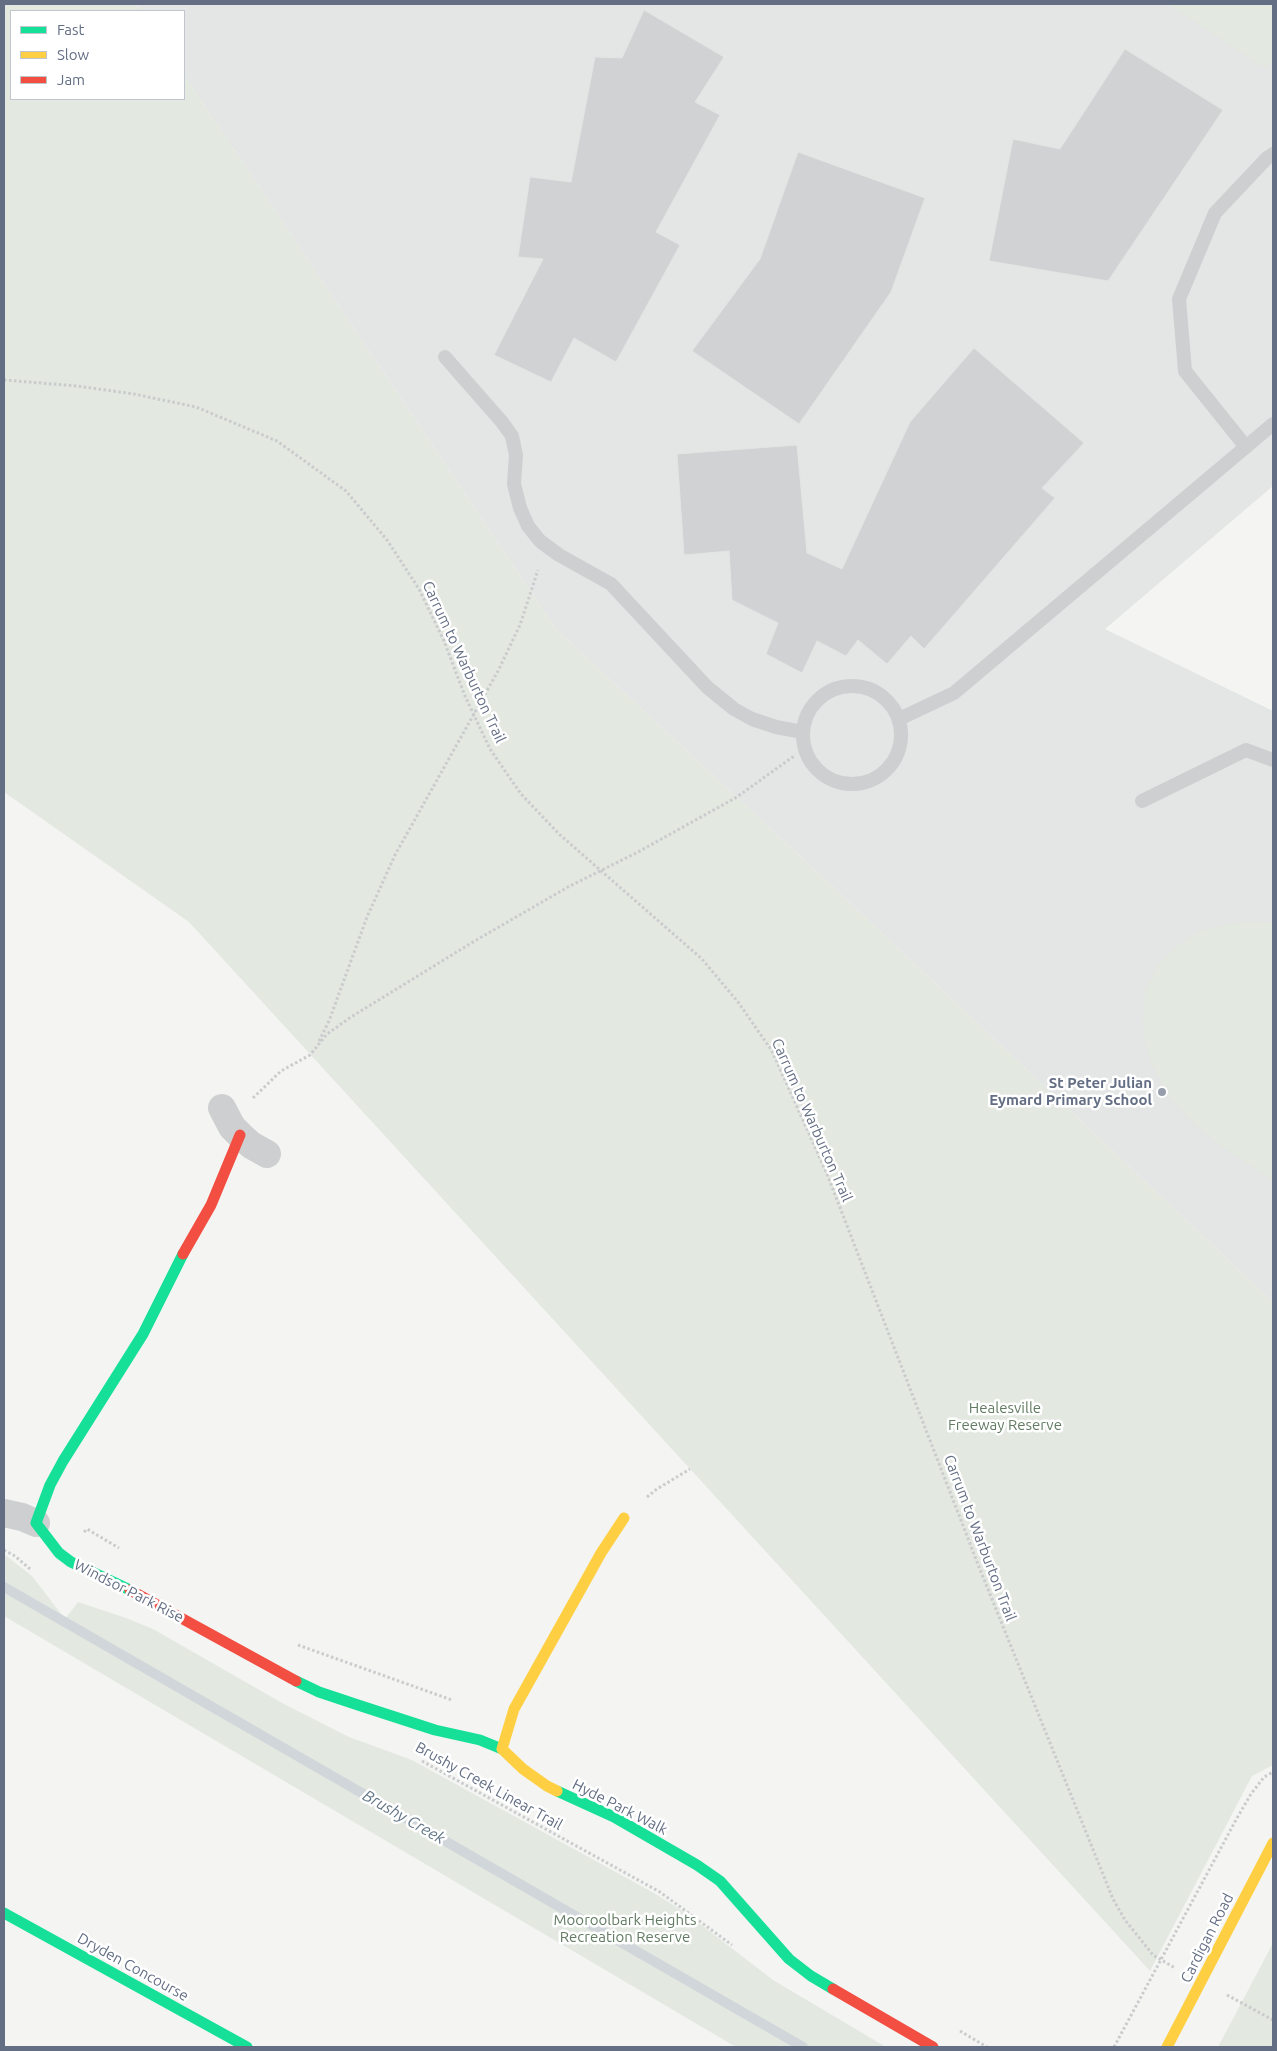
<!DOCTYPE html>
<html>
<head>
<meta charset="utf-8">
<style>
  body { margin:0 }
  #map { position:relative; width:1277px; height:2051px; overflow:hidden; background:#f4f5f3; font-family:Ubuntu,sans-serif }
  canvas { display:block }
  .frame { position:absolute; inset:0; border:5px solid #636e84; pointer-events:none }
  .legend { position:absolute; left:10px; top:10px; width:175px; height:90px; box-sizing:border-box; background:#fff; border:1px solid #c1c5ce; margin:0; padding:6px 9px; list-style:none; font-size:15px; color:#636e84 }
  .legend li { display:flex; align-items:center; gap:10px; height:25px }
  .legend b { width:25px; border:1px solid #c1c5ce }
</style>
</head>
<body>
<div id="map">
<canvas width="1277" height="2051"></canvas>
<div class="frame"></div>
<ul class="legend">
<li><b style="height:6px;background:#16e098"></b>Fast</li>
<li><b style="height:6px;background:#ffcf43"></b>Slow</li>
<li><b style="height:6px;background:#f24e42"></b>Jam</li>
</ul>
</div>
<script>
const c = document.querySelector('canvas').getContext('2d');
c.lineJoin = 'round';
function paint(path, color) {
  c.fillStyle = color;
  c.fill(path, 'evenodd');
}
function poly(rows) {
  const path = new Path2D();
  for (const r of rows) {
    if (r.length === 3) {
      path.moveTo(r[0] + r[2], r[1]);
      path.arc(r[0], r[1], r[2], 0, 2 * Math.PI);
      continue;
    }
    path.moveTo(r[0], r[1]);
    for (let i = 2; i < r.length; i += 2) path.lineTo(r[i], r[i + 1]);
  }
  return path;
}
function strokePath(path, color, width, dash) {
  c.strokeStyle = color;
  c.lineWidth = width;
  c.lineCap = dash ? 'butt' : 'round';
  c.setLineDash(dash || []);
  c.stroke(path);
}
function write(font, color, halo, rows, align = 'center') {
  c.font = font + ' Ubuntu,sans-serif';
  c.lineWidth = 5;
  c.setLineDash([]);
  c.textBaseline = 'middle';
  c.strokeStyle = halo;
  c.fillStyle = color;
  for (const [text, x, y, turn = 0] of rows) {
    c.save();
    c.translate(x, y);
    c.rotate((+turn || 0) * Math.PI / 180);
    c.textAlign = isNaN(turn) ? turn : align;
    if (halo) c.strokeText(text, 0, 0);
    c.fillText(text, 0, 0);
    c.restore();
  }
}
paint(poly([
  [136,4,1273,4,1273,486,1105,629,1273,711,1273,1302,828,882,556,629,184,75,184,11,141,11]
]), '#e4e5e5');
paint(poly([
  [4,4,136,4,141,11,11,11,11,99,184,99,184,75,556,629,828,882,1273,1302,1273,1765,1252,1776,1150,1971,189,922,4,792],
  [1167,4,1273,4,1273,59,1267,69],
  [1244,921,1273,923,1273,1180,1220,1146,1192,1122,1169,1096,1152,1066,1144,1040,1143,1017,1145,992,1157,965,1177,946,1199,931],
  [4,1554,32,1576,65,1619,78,1602,126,1618,153,1629,284,1704,349,1737,412,1760,654,1893,686,1913,773,1980,886,2047,736,2047,4,1616],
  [1273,1943,1273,2047,1218,2047]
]), '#e3e8e1');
strokePath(poly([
  [4,1587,803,2047]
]), '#d0d6da', 10);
const building = poly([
  [644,10,724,57,695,102,720,115,656,232,680,245,616,362,574,338,551,382,494,355,543,259,518,257,530,177,571,182,595,57,622,58,644,10],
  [1125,49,1223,110,1108,281,989,261,1013,139,1060,149,1125,49],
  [798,152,925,198,891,292,799,424,692,351,760,259,798,152],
  [974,348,1084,443,1042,488,1055,498,924,649,911,636,887,664,858,640,846,656,817,641,802,673,766,654,778,623,732,600,729,551,684,555,677,454,797,445,807,553,842,569,910,422,974,348]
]);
paint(building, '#d0d2d3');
strokePath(building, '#e4e4e3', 1);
strokePath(poly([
  [4,380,77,386,134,394,196,407,277,441,346,491,387,540,419,589,444,641,465,696,490,749,521,794,559,834,702,959,738,1002,772,1051,827,1174,979,1567,1113,1899,1125,1920,1153,1955,1175,1968],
  [319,1041,329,1021,367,917,395,855,498,671,520,625,538,570],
  [253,1098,281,1071,310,1055,327,1034,351,1017,473,942,568,887,638,852,737,797,794,756],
  [647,1497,657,1489,690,1469],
  [84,1532,87,1529,119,1548],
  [4,1550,15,1556,30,1569],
  [298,1645,452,1700],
  [422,1761,660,1892,732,1945],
  [1227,1995,1273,2020],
  [960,2031,987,2047],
  [1114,2047,1237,1818,1251,1794,1264,1777,1273,1772]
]), '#cacbcd', 3, [2.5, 2.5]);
strokePath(poly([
  [445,357,502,422,512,436,516,455,514,484,520,508,528,526,540,541,559,555,611,584,707,687,734,709,752,719,776,727,803,732],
  [1246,447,1185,371,1179,299,1215,213,1267,158,1273,154],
  [852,735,49],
  [899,719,954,693,1273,424],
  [1142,801,1246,750,1273,760]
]), '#cecfd0', 14);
strokePath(poly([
  [222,1108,232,1127,240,1135,251,1145,267,1154],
  [4,1513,22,1517,36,1523]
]), '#cecfd0', 28);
strokePath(poly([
  [130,1590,71,1562,59,1553,36,1523,50,1485,63,1461,143,1334,183,1254],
  [296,1681,319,1692,358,1705,435,1730,480,1740,502,1749],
  [557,1791,614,1817,697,1865,720,1881,789,1959,811,1976,833,1989],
  [4,1913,247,2047]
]), '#16e098', 11);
strokePath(poly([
  [557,1791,547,1786,523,1769,502,1749,514,1709,601,1553,624,1518],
  [1167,2047,1273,1843]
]), '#ffcf43', 11);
strokePath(poly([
  [183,1254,211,1205,240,1135],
  [130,1590,296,1681],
  [833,1989,933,2047]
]), '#f24e42', 11);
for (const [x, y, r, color] of [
  [1162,1092,5,"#969dab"]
]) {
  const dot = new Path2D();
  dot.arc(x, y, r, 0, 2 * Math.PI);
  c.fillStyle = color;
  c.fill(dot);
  strokePath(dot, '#fff', 2);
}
write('15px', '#636e84', '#fff', [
  ["Carrum to Warburton Trail",464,662,65],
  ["Carrum to Warburton Trail",812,1120,66],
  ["Carrum to Warburton Trail",980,1538,69],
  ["Windsor Park Rise",129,1591,27],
  ["Brushy Creek Linear Trail",489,1786,29],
  ["Hyde Park Walk",620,1807,27],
  ["Cardigan Road",1207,1938,-63],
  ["Dryden Concourse",133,1967,29]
]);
write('bold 15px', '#636e84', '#fff', [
  ["St Peter Julian",1152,1083],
  ["Eymard Primary School",1152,1100]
], 'right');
write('15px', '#627b63', '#fff', [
  ["Healesville",1005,1408],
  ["Freeway Reserve",1005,1425],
  ["Mooroolbark Heights",625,1920],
  ["Recreation Reserve",625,1937]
]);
write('italic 16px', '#637688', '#fff', [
  ["Brushy Creek",404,1817,30]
]);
</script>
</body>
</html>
